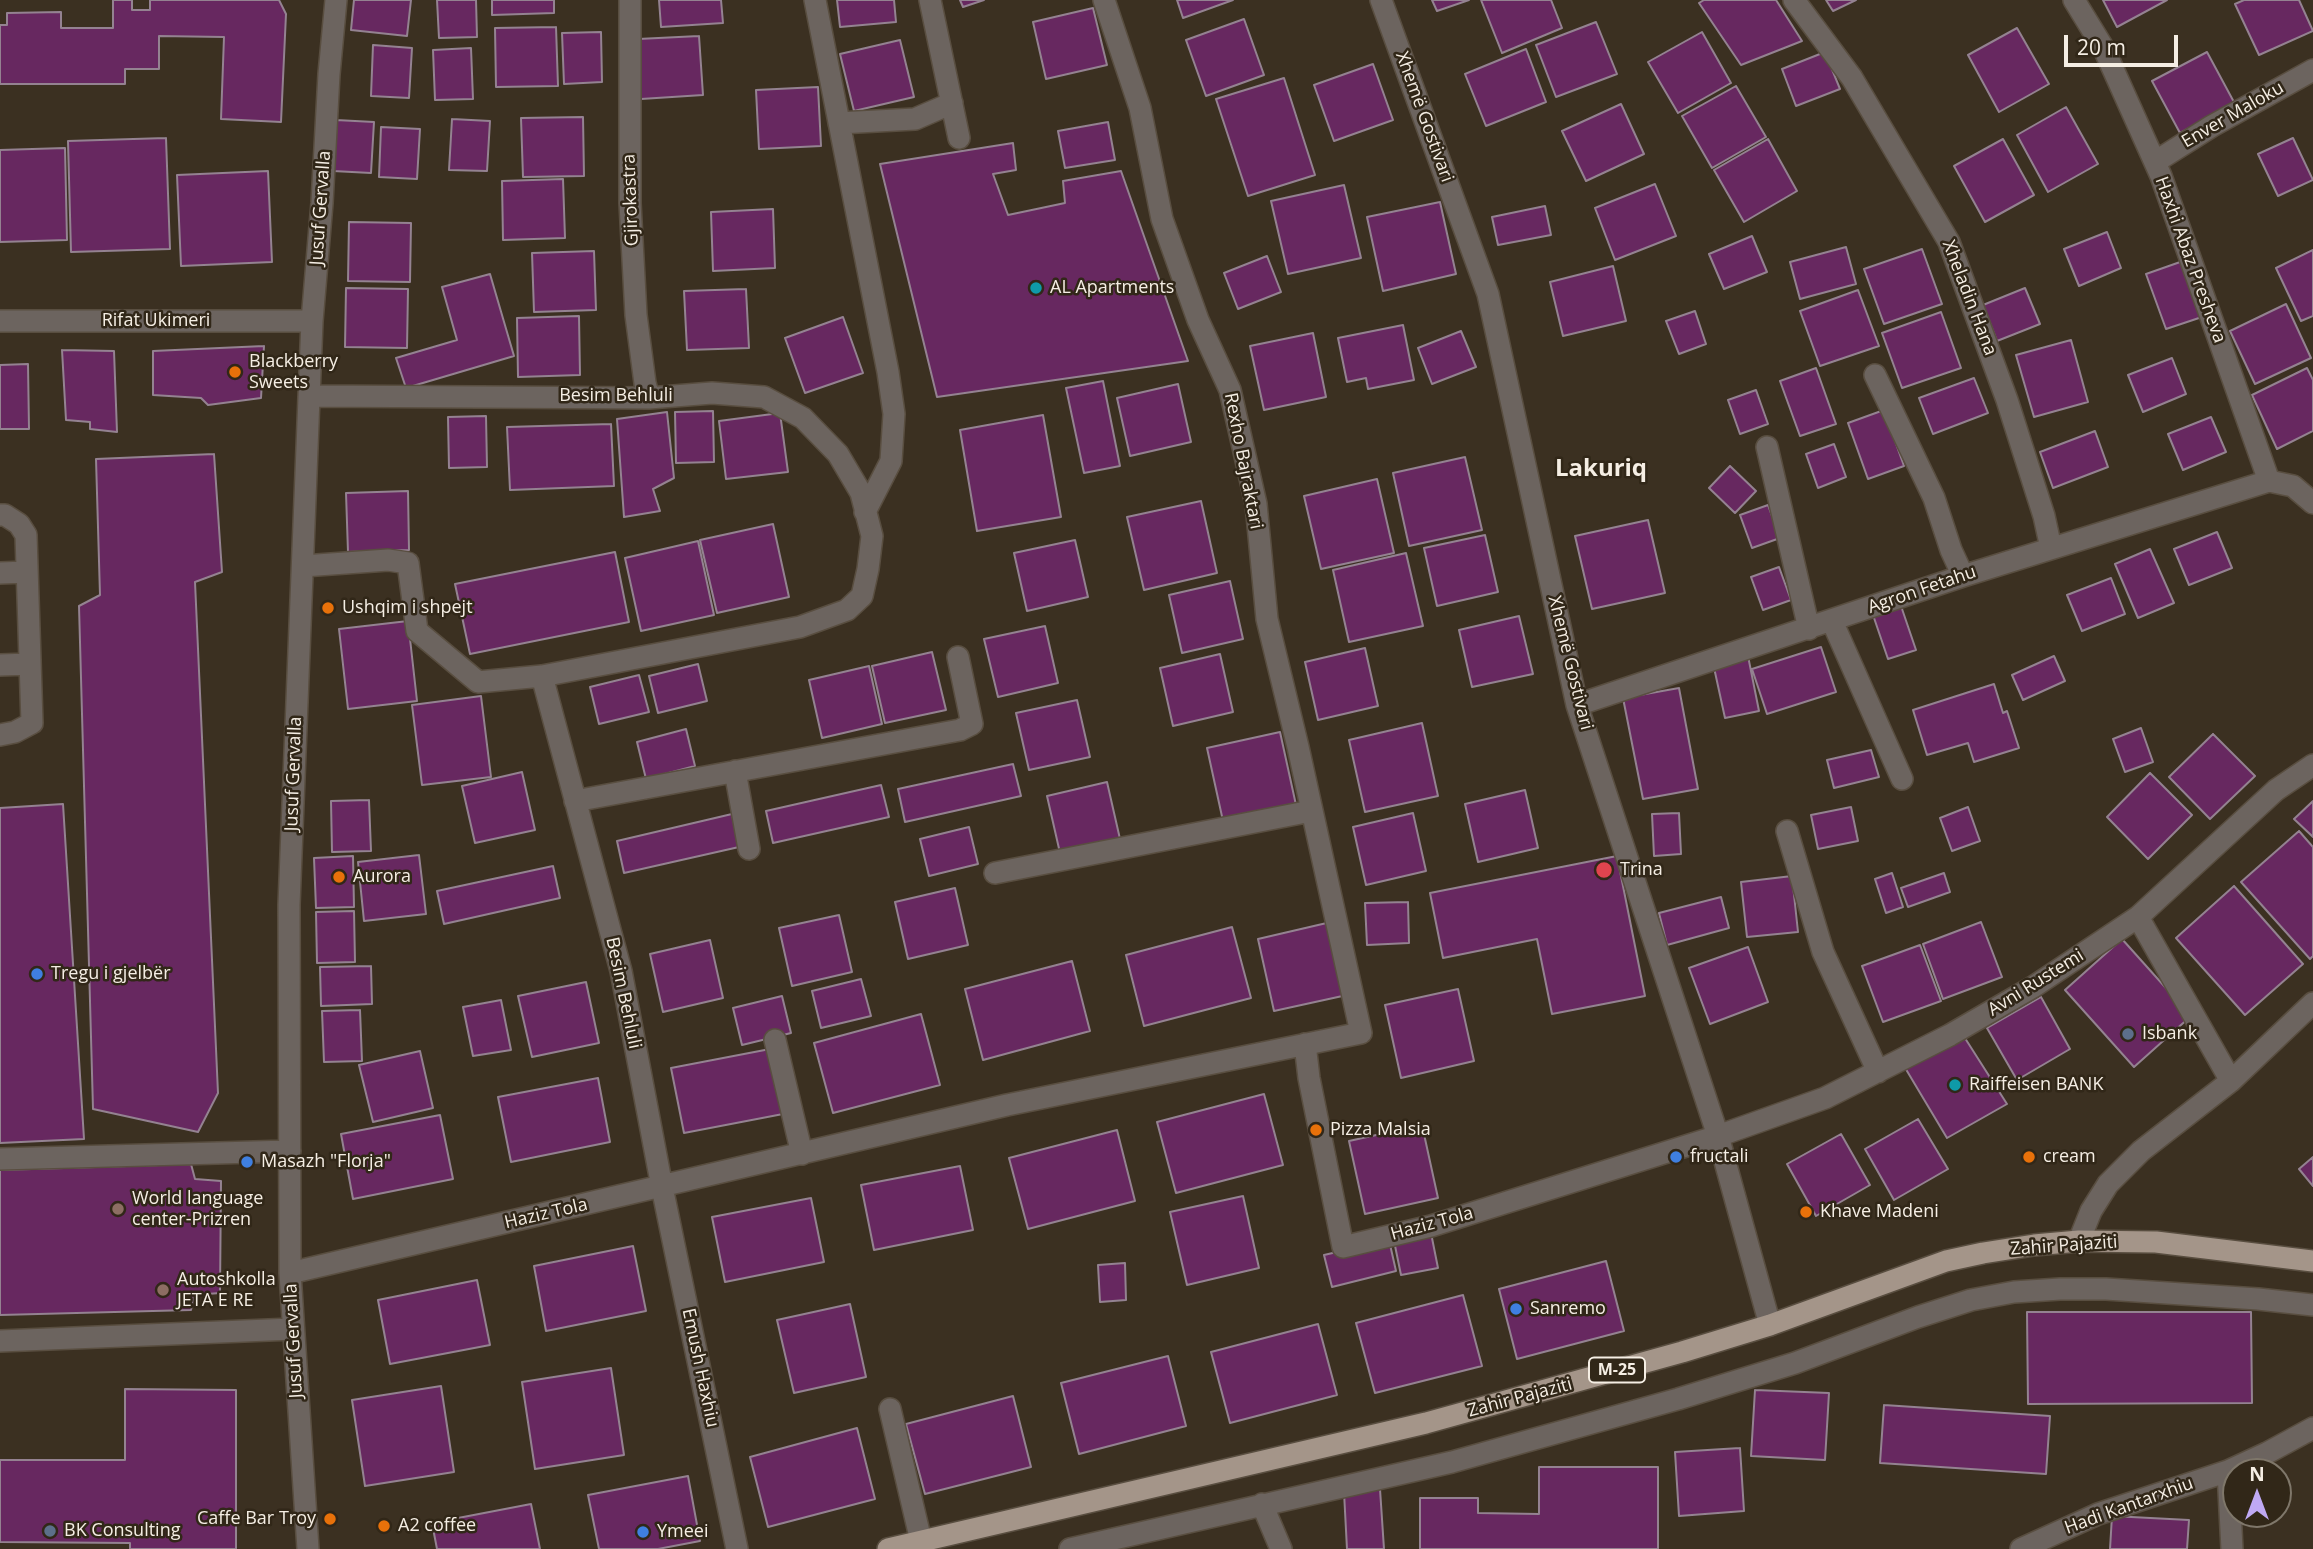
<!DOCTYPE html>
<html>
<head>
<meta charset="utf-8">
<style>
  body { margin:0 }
  #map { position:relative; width:2313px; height:1549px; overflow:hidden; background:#3b3021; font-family:"Open Sans",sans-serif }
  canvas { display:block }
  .north { position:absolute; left:2222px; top:1458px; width:70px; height:70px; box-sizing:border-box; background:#312718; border:2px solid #7f776a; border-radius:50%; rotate:0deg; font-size:19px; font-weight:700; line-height:28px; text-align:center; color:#f5eee4 }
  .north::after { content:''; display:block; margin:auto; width:24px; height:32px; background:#bfa9f4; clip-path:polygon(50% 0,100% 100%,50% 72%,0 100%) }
  .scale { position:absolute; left:2064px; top:35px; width:114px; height:32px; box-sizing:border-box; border:4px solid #f5eee4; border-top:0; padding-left:9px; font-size:21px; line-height:24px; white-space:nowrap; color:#f5eee4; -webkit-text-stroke:5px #312718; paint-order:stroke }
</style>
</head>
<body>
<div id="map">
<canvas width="2313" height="1549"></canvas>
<div class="north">N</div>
<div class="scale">20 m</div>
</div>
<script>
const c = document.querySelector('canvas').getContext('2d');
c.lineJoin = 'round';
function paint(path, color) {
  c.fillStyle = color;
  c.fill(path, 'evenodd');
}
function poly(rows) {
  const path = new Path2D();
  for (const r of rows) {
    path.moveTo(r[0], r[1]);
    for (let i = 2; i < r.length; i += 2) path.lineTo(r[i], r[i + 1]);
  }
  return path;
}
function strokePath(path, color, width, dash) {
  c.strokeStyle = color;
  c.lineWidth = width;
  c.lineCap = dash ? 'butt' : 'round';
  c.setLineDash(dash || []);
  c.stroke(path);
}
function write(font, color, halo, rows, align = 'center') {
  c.font = font + ' "Open Sans",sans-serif';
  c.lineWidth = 5;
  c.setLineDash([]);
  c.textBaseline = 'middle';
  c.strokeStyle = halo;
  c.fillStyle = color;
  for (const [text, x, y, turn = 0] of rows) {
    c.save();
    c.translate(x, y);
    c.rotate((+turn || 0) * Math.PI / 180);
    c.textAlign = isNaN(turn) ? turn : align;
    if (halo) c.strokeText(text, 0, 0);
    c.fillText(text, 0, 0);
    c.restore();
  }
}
const building = poly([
  [113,0,132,0,132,10,150,10,150,0,279,0,286,14,281,122,221,119,224,37,159,36,159,69,125,69,125,84,0,84,0,25,7,25,7,13,61,12,61,28,113,28,113,0],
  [354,0,411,0,407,36,351,30,354,0],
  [437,0,476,0,477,37,439,38,437,0],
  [492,0,554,0,554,13,492,15,492,0],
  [659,0,721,0,723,23,661,27,659,0],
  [837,0,894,0,896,22,840,27,837,0],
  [960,0,984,0,963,7,960,0],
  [1177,0,1233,0,1183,18,1177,0],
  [1432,0,1469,0,1437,11,1432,0],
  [1481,0,1551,0,1562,28,1502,53,1481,0],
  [1704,0,1776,0,1802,41,1741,65,1699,3,1704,0],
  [1826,0,1856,0,1833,11,1826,0],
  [2103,0,2167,0,2117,27,2103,0],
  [2244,0,2299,0,2313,31,2259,55,2235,4,2244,0],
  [1093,8,1107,65,1046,79,1033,22,1093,8],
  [1244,19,1264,75,1206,96,1186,40,1244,19],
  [1596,22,1617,74,1556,97,1536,45,1596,22],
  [556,27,558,86,496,87,495,28,556,27],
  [2017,28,2049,84,1999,112,1968,55,2017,28],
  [601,32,602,82,564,84,562,33,601,32],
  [1702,32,1731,83,1678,113,1648,62,1702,32],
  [699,36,703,95,641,99,638,39,699,36],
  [900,40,914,97,854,111,840,54,900,40],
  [373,45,412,48,409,98,371,96,373,45],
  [471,48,473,99,435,100,433,50,471,48],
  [1526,49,1546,102,1486,126,1465,74,1526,49],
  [1825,52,1840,89,1796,106,1782,69,1825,52],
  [2207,52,2235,104,2180,133,2152,81,2207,52],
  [1373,64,1393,120,1334,141,1314,85,1373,64],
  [1284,78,1315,175,1248,196,1216,99,1284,78],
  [1736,86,1766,137,1712,168,1682,116,1736,86],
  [818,87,821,146,759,149,756,90,818,87],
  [1621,104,1644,154,1586,181,1562,131,1621,104],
  [2066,107,2098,164,2048,192,2017,135,2066,107],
  [583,117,584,176,523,177,521,118,583,117],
  [452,119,490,121,487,171,449,170,452,119],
  [336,120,374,122,371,173,333,171,336,120],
  [1108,122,1115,160,1065,168,1058,131,1108,122],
  [381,127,420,129,417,179,379,177,381,127],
  [166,138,170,249,71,252,68,141,166,138],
  [2293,138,2313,180,2278,196,2258,154,2293,138],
  [1768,139,1797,191,1744,222,1714,170,1768,139],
  [2003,139,2034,195,1985,222,1954,166,2003,139],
  [1013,143,1016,170,993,174,1008,215,1065,203,1063,181,1121,171,1188,361,937,397,880,164,1013,143],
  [65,148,67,240,0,242,0,150,65,148],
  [268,171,272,262,181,266,177,175,268,171],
  [563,179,565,238,503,240,502,181,563,179],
  [1655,184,1676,236,1615,260,1595,208,1655,184],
  [1344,185,1361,258,1288,274,1271,201,1344,185],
  [1440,202,1456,274,1383,291,1367,217,1440,202],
  [1545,206,1551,235,1498,245,1492,217,1545,206],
  [773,209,775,268,713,271,711,212,773,209],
  [349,222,411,223,410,282,348,281,349,222],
  [2107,232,2121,268,2079,286,2064,249,2107,232],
  [1752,236,1767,272,1724,289,1709,254,1752,236],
  [1846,247,1856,284,1800,299,1790,262,1846,247],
  [1922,249,1942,304,1884,324,1864,269,1922,249],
  [2313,250,2313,316,2301,321,2276,268,2313,250],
  [594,251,596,310,534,312,532,253,594,251],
  [1267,256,1281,292,1238,309,1224,273,1267,256],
  [2183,261,2202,317,2166,329,2146,274,2183,261],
  [1613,266,1626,321,1563,336,1550,282,1613,266],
  [490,274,514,356,406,388,396,358,457,340,442,287,490,274],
  [346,288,408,289,407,348,345,347,346,288],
  [2025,288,2040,324,1997,341,1983,305,2025,288],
  [746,289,749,348,687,350,684,291,746,289],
  [1858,290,1879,346,1820,366,1800,311,1858,290],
  [2286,304,2311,358,2255,384,2230,331,2286,304],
  [1695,311,1706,344,1679,354,1666,321,1695,311],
  [1941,312,1961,368,1902,388,1882,333,1941,312],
  [579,316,580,375,518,377,517,318,579,316],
  [843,317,863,373,805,393,785,338,843,317],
  [1403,325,1414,380,1368,389,1366,378,1347,382,1338,338,1403,325],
  [1461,331,1476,367,1432,384,1418,348,1461,331],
  [1313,333,1326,397,1264,410,1250,346,1313,333],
  [2071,340,2088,402,2034,417,2016,355,2071,340],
  [264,346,261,398,208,405,201,398,153,395,153,351,264,346],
  [62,350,114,351,117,432,90,429,90,422,66,420,62,350],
  [2172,358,2186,394,2143,412,2128,375,2172,358],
  [28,364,29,429,0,429,0,365,28,364],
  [1816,368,1836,424,1800,436,1780,381,1816,368],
  [2307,368,2313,380,2313,431,2277,449,2252,395,2307,368],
  [1974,378,1988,413,1933,434,1919,398,1974,378],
  [1103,381,1120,466,1084,473,1066,388,1103,381],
  [1178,384,1191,442,1130,456,1117,398,1178,384],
  [1756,390,1768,424,1740,434,1728,400,1756,390],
  [1884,410,1904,466,1868,479,1848,423,1884,410],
  [713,411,714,462,676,463,675,412,713,411],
  [667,412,674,478,653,489,660,511,624,517,617,419,667,412],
  [780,413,788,472,726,479,719,421,780,413],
  [1043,415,1061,517,977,531,960,430,1043,415],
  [486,416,487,467,449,468,448,417,486,416],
  [2211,417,2226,452,2183,470,2168,434,2211,417],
  [611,424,614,486,510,490,507,427,611,424],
  [2095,431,2108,467,2053,488,2040,452,2095,431],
  [1834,444,1846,477,1818,488,1806,454,1834,444],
  [214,454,222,572,195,582,218,1093,198,1132,93,1109,79,606,100,595,96,459,214,454],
  [1465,457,1482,530,1409,546,1393,473,1465,457],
  [1730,466,1756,491,1735,513,1709,488,1730,466],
  [1377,479,1394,553,1321,569,1304,496,1377,479],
  [408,491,409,550,348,552,346,493,408,491],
  [1201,501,1217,573,1144,590,1127,517,1201,501],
  [1768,505,1780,538,1752,548,1740,515,1768,505],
  [1648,520,1665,593,1592,609,1575,536,1648,520],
  [773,524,789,597,717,613,700,540,773,524],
  [2217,532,2232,568,2189,585,2174,549,2217,532],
  [1485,535,1498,592,1437,606,1424,548,1485,535],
  [1075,540,1088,597,1027,611,1014,553,1075,540],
  [698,541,714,615,641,631,625,558,698,541],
  [2150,549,2174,603,2138,618,2115,564,2150,549],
  [615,552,629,622,470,654,455,584,615,552],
  [1406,553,1423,626,1349,642,1333,570,1406,553],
  [1779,567,1791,600,1763,610,1751,577,1779,567],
  [2111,578,2125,614,2082,631,2067,595,2111,578],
  [1230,581,1243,639,1182,653,1169,595,1230,581],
  [1900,603,1916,650,1888,659,1872,612,1900,603],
  [1519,616,1533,674,1472,687,1459,630,1519,616],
  [408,621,417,701,348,709,339,629,408,621],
  [1045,626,1058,683,998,697,984,639,1045,626],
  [1821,647,1836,692,1767,714,1752,669,1821,647],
  [1365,648,1378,706,1318,720,1305,662,1365,648],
  [932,652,946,710,885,723,872,666,932,652],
  [1220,654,1233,712,1173,726,1160,668,1220,654],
  [1748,656,1759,711,1725,718,1713,663,1748,656],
  [2054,656,2065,681,2023,700,2012,675,2054,656],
  [698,664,707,701,658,713,649,676,698,664],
  [869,666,882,724,822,738,809,680,869,666],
  [639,675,649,712,599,724,590,687,639,675],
  [1994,684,2003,713,2007,711,2019,748,1974,762,1968,743,1927,755,1913,710,1994,684],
  [1679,688,1698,789,1643,799,1623,698,1679,688],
  [481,696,491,777,422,785,412,705,481,696],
  [1077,700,1090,757,1029,770,1016,713,1077,700],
  [1422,723,1438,796,1365,812,1349,740,1422,723],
  [2141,728,2153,762,2125,772,2113,739,2141,728],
  [686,729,695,766,646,779,637,742,686,729],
  [1280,732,1296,805,1223,821,1207,748,1280,732],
  [2213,734,2255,776,2210,819,2169,777,2213,734],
  [1871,750,1879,777,1834,788,1827,760,1871,750],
  [1013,764,1021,796,905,822,898,789,1013,764],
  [522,772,535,830,475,843,462,786,522,772],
  [2150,773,2192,815,2148,859,2107,817,2150,773],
  [1107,782,1120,839,1060,853,1047,796,1107,782],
  [881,785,889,817,773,843,766,811,881,785],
  [1525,790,1538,848,1478,862,1465,804,1525,790],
  [369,800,371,851,332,852,331,801,369,800],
  [2313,801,2313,837,2294,819,2313,801],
  [63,804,84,1139,0,1143,0,808,63,804],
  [1851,807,1858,841,1818,849,1811,815,1851,807],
  [1968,807,1980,841,1952,851,1940,818,1968,807],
  [1413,813,1426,871,1366,885,1353,827,1413,813],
  [1679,813,1681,854,1654,856,1652,814,1679,813],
  [732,814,739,847,624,873,617,841,732,814],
  [969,827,978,864,929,876,920,839,969,827],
  [2299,831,2313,847,2313,956,2310,959,2241,882,2299,831],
  [419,855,426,914,364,921,358,862,419,855],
  [353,856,354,907,316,908,314,858,353,856],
  [1617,856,1645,996,1552,1014,1537,939,1443,958,1430,893,1617,856],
  [553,866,560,898,444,924,437,891,553,866],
  [1892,873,1903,907,1886,913,1875,879,1892,873],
  [1944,873,1950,892,1908,907,1901,888,1944,873],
  [1792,876,1798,932,1747,937,1741,882,1792,876],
  [2234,886,2303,964,2245,1015,2176,938,2234,886],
  [955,888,968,945,908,959,895,902,955,888],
  [1721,897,1729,928,1667,945,1659,913,1721,897],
  [1408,902,1409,943,1367,945,1365,903,1408,902],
  [354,911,355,962,317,963,316,912,354,911],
  [839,915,852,972,792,986,779,928,839,915],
  [1331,922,1347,995,1274,1011,1258,939,1331,922],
  [1981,922,2002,977,1943,999,1923,944,1981,922],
  [1232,927,1251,998,1144,1026,1126,955,1232,927],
  [2122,939,2191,1016,2134,1067,2065,990,2122,939],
  [710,940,723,998,663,1012,650,954,710,940],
  [1920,945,1941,1001,1883,1022,1862,966,1920,945],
  [1748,947,1768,1002,1710,1024,1689,968,1748,947],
  [1072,961,1090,1031,983,1060,965,989,1072,961],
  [371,966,372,1004,321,1006,320,967,371,966],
  [861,979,871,1016,821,1028,812,991,861,979],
  [586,982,599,1043,532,1057,518,996,586,982],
  [1458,989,1474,1061,1401,1078,1385,1005,1458,989],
  [782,996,791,1033,742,1045,733,1008,782,996],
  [2041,997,2070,1049,2017,1080,1987,1028,2041,997],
  [501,1000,511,1050,473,1056,463,1007,501,1000],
  [360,1010,362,1061,324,1062,322,1011,360,1010],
  [921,1014,940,1085,833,1113,814,1043,921,1014],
  [1963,1035,2007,1104,1947,1138,1904,1066,1963,1035],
  [770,1049,783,1114,684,1133,671,1068,770,1049],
  [420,1051,433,1108,373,1122,359,1065,420,1051],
  [598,1078,610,1142,511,1162,498,1097,598,1078],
  [1264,1094,1283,1165,1176,1193,1157,1122,1264,1094],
  [440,1115,453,1179,353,1199,341,1134,440,1115],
  [1918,1119,1948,1169,1894,1200,1865,1149,1918,1119],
  [1422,1125,1438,1198,1365,1214,1349,1141,1422,1125],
  [1117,1130,1135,1201,1028,1229,1009,1158,1117,1130],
  [1841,1134,1870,1185,1816,1216,1787,1164,1841,1134],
  [2313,1157,2313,1186,2299,1169,2313,1157],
  [191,1164,195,1179,221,1181,220,1293,194,1295,191,1310,0,1315,0,1170,191,1164],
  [960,1166,973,1230,874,1250,861,1185,960,1166],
  [1243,1196,1259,1268,1187,1285,1170,1212,1243,1196],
  [811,1198,824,1262,725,1282,712,1217,811,1198],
  [1430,1228,1438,1268,1401,1275,1393,1236,1430,1228],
  [1389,1240,1396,1271,1332,1287,1324,1255,1389,1240],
  [633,1246,646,1311,546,1331,534,1266,633,1246],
  [1606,1261,1624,1331,1517,1359,1499,1289,1606,1261],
  [1125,1263,1126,1300,1100,1302,1098,1265,1125,1263],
  [477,1280,490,1345,390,1364,378,1300,477,1280],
  [1463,1295,1482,1366,1375,1393,1356,1323,1463,1295],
  [850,1304,866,1377,794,1393,777,1320,850,1304],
  [2027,1312,2251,1312,2252,1403,2028,1404,2027,1312],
  [1318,1324,1337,1395,1230,1423,1211,1352,1318,1324],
  [1168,1356,1186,1426,1079,1454,1061,1383,1168,1356],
  [611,1368,624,1455,535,1469,522,1382,611,1368],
  [441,1386,454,1472,365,1486,352,1400,441,1386],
  [125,1389,236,1390,236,1549,130,1549,130,1543,0,1542,0,1460,125,1460,125,1389],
  [1755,1390,1829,1393,1825,1460,1751,1456,1755,1390],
  [1013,1396,1031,1467,925,1494,906,1424,1013,1396],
  [1884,1405,2050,1416,2046,1474,1880,1463,1884,1405],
  [857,1428,875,1499,768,1527,750,1457,857,1428],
  [1740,1448,1744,1511,1679,1516,1675,1452,1740,1448],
  [1539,1467,1658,1467,1658,1549,1420,1549,1420,1498,1478,1498,1478,1513,1539,1514,1539,1467],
  [688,1476,700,1541,658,1549,599,1549,588,1495,688,1476],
  [1380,1489,1384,1549,1347,1549,1344,1492,1380,1489],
  [531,1504,540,1549,437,1549,432,1523,531,1504],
  [2112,1516,2189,1520,2187,1549,2110,1549,2112,1516]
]);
paint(building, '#672860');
strokePath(building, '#948291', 2);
const minor = poly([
  [630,0,630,203,636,315,645,383,649,398],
  [815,0,888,372,894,414,891,461,865,512],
  [930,0,959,138],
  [1381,0,1488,294,1577,705,1718,1136,1770,1325],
  [1794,0,1852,78,1949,242,2007,400,2044,516,2051,548],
  [2074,0,2104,49,2161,176,2269,481],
  [839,123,915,119,952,103],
  [2155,162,2212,126,2313,70],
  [0,321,312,321],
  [1875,375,1934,498,1951,550,1963,576],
  [1767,447,1809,629],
  [2269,481,2293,486,2313,503],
  [0,515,5,515,19,524,26,535,32,723,15,732,0,735],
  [303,566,388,560,408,563,417,631,478,682,542,676,800,627,847,610,862,596,868,569,872,536,861,493,838,454,803,418,764,397,712,393,649,398,310,396],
  [0,573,27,572],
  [1832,621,1902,779],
  [0,665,30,664],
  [542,676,621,971,662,1187,737,1549],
  [1577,705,1963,576,2269,481],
  [735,771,749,849],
  [575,801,960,730,972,724,958,657],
  [1787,831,1823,952,1878,1072],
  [995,873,1311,811],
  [2138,917,2231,1081],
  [775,1040,802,1154],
  [1305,1044,1309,1078,1343,1247,1431,1226,1718,1136,1825,1098,1950,1035,2033,987,2138,917,2276,790,2313,765],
  [0,1159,290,1151],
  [2079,1241,2091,1211,2108,1184,2141,1151,2231,1081,2313,1003],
  [290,1273,1007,1105,1361,1033,1298,747,1267,619,1256,504,1230,390,1198,320,1162,219,1140,108,1104,0],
  [0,1341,293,1329],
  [890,1409,921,1541],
  [2228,1471,2232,1549],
  [1262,1504,1281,1549],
  [308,1549,290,1273,289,905,312,321,322,203,329,74,336,0],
  [1070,1549,1452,1462,1678,1399,1795,1363,1918,1317,1971,1300,2014,1292,2060,1289,2106,1289,2258,1299,2313,1305],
  [2021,1549,2098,1514,2228,1471,2267,1453,2313,1428]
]);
const major = poly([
  [888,1549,1426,1423,1682,1352,1770,1325,1946,1261,1983,1253,2034,1245,2079,1241,2156,1242,2313,1261]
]);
strokePath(minor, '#594e40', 24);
strokePath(major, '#594e40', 24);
strokePath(minor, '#6c645f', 21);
strokePath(major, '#a49589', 21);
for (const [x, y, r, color] of [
  [1036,288,7,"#0f9aa8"],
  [235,372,7,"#e8710a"],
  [328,608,7,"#e8710a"],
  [1604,870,9,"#e0444e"],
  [339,877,7,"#e8710a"],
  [37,974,7,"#3f7fe0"],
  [2128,1034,7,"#5c6f8a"],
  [1955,1085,7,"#0f9aa8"],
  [1316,1130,7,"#e8710a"],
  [1676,1157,7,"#3f7fe0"],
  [2029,1157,7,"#e8710a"],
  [247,1162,7,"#3f7fe0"],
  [118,1209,7,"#8d6e63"],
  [1806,1212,7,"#e8710a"],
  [163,1290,7,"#8d6e63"],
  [1516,1309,7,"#3f7fe0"],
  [330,1519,7,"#e8710a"],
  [384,1526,7,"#e8710a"],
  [50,1531,7,"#5c6f8a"],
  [643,1532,7,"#3f7fe0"]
]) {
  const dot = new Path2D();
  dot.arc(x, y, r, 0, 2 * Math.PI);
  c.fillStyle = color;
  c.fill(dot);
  strokePath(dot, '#312718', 2.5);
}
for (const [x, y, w] of [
  [1617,1370,56]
]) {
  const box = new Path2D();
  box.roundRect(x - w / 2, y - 12.5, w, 25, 5);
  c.fillStyle = '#312718';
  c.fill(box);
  strokePath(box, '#f5eee4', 2);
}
write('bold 16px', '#f5eee4', null, [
  ["M-25",1617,1370]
]);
write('18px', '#f5eee4', '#312718', [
  ["Enver Maloku",2233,115,-30],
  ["Xhemë Gostivari",1424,117,70],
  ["Gjirokastra",631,200,-92],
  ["Jusuf Gervalla",321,208,-86],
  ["Haxhi Abaz Presheva",2190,260,70],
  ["Xheladin Hana",1969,298,69],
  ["Rifat Ukimeri",156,321],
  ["Besim Behluli",616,396],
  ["Rexho Bajraktari",1243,461,79],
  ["Agron Fetahu",1922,590,-19],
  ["Xhemë Gostivari",1570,663,76],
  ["Jusuf Gervalla",294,774,-88],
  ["Avni Rustemi",2036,983,-32],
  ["Besim Behluli",623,993,78],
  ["Haziz Tola",546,1214,-13],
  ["Haziz Tola",1432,1224,-15],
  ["Zahir Pajaziti",2064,1246,-4],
  ["Jusuf Gervalla",294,1341,-93],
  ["Emush Haxhiu",700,1368,78],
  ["Zahir Pajaziti",1520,1398,-15],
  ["Hadi Kantarxhiu",2129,1506,-20]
]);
write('18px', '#f5eee4', '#312718', [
  ["AL Apartments",1050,288],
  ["Blackberry",249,362],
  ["Sweets",249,383],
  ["Ushqim i shpejt",342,608],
  ["Trina",1620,870],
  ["Aurora",353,877],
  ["Tregu i gjelbër",51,974],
  ["Isbank",2142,1034],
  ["Raiffeisen BANK",1969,1085],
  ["Pizza Malsia",1330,1130],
  ["fructali",1690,1157],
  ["cream",2043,1157],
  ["Masazh \"Florja\"",261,1162],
  ["World language",132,1199],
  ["center-Prizren",132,1220],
  ["Khave Madeni",1820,1212],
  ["Autoshkolla",177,1280],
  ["JETA E RE",177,1301],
  ["Sanremo",1530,1309],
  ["Caffe Bar Troy",316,1519,"right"],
  ["A2 coffee",398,1526],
  ["BK Consulting",64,1531],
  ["Ymeei",657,1532]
], 'left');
write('bold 24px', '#f5eee4', '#312718', [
  ["Lakuriq",1601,469]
]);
</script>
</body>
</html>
